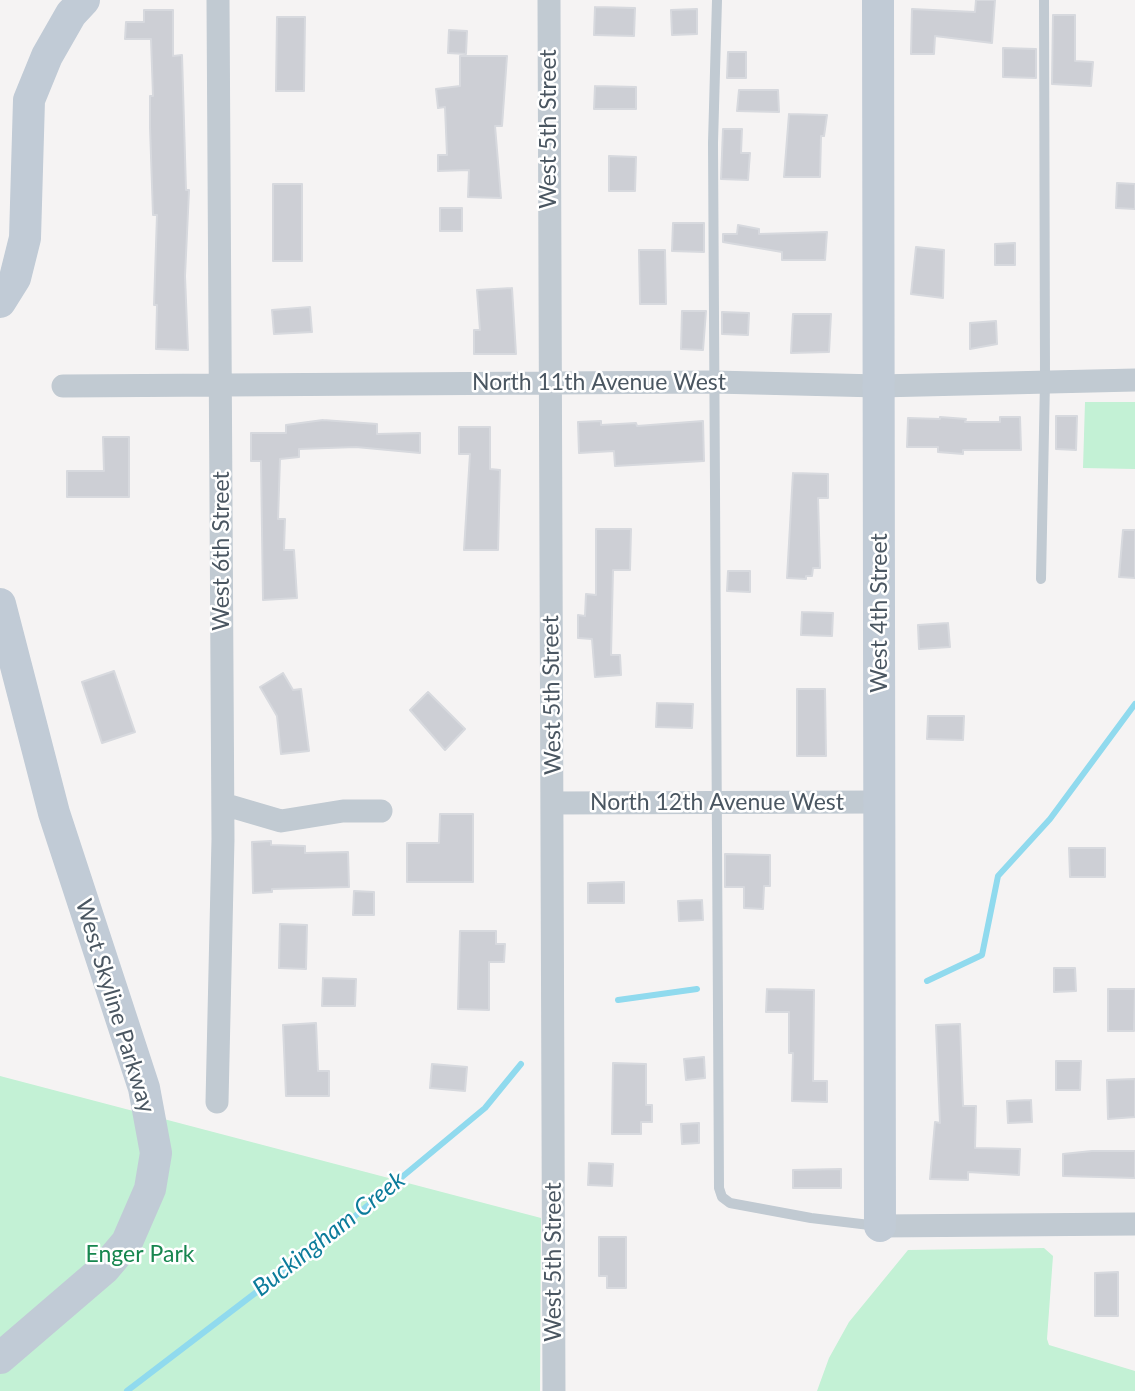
<!DOCTYPE html>
<html>
<head>
<meta charset="utf-8">
<style>
  body { margin:0 }
  canvas { display:block; background:#f5f3f3 }
</style>
</head>
<body>
<canvas width="1135" height="1391"></canvas>
<script>
const c = document.querySelector('canvas').getContext('2d');
c.lineJoin = 'round';
function paint(path, color) {
  c.fillStyle = color;
  c.fill(path, 'evenodd');
}
function poly(rows) {
  const path = new Path2D();
  for (const r of rows) {
    path.moveTo(r[0], r[1]);
    for (let i = 2; i < r.length; i += 2) path.lineTo(r[i], r[i + 1]);
  }
  return path;
}
function strokePath(path, color, width, dash) {
  c.strokeStyle = color;
  c.lineWidth = width;
  c.lineCap = dash ? 'butt' : 'round';
  c.setLineDash(dash || []);
  c.stroke(path);
}
function write(font, color, halo, rows, align = 'center') {
  c.font = font + ' Lato,sans-serif';
  c.lineWidth = 5;
  c.setLineDash([]);
  c.textBaseline = 'middle';
  c.strokeStyle = halo;
  c.fillStyle = color;
  for (const [text, x, y, turn = 0] of rows) {
    c.save();
    c.translate(x, y);
    c.rotate((+turn || 0) * Math.PI / 180);
    c.textAlign = isNaN(turn) ? turn : align;
    if (halo) c.strokeText(text, 0, 0);
    c.fillText(text, 0, 0);
    c.restore();
  }
}
paint(poly([
  [1085,402,1135,402,1135,469,1083,468],
  [0,1076,541,1218,540,1391,0,1391],
  [1044,1248,1053,1256,1047,1339,1049,1345,1135,1371,1135,1391,817,1391,829,1358,849,1322,908,1250]
]), '#c3f1d5');
strokePath(poly([
  [927,981,982,955,998,876,1050,819,1135,704],
  [618,1000,697,989],
  [127,1391,343,1226,485,1108,521,1064]
]), '#90daee', 6);
const building = poly([
  [976,0,995,0,992,43,935,36,934,54,911,54,912,9,975,12,976,0],
  [595,7,635,8,634,36,594,35,595,7],
  [697,9,697,34,672,35,671,10,697,9],
  [144,10,173,10,173,56,182,55,186,190,189,190,185,276,188,350,156,349,157,305,154,305,157,215,153,215,150,127,150,96,153,96,151,39,125,39,126,22,144,22,144,10],
  [1053,15,1075,15,1075,61,1093,62,1091,86,1052,84,1053,15],
  [277,17,305,17,304,91,276,91,277,17],
  [449,30,467,31,466,54,448,53,449,30],
  [1003,48,1036,49,1036,78,1003,77,1003,48],
  [728,52,746,52,746,78,727,78,728,52],
  [460,56,507,56,502,126,495,126,501,198,468,197,469,170,438,171,438,155,447,155,445,107,438,108,436,89,460,86,460,56],
  [595,86,636,87,636,109,594,109,595,86],
  [739,90,778,90,779,112,737,111,739,90],
  [789,114,827,115,824,136,821,136,820,177,784,177,789,114],
  [723,129,742,129,741,153,750,153,748,180,721,179,723,129],
  [609,156,636,157,635,191,609,191,609,156],
  [1117,183,1135,184,1135,209,1116,208,1117,183],
  [273,184,302,184,302,261,273,261,273,184],
  [440,208,462,208,462,231,440,231,440,208],
  [673,223,704,223,704,252,672,251,673,223],
  [738,225,759,229,759,234,827,232,825,260,782,260,782,252,723,242,723,234,737,234,738,225],
  [1015,243,1015,265,995,265,995,244,1015,243],
  [916,247,944,250,943,298,911,294,916,247],
  [639,250,665,250,666,304,640,304,639,250],
  [512,288,516,354,474,354,474,330,480,330,477,290,512,288],
  [310,307,312,332,274,334,272,310,310,307],
  [682,311,706,311,703,350,681,349,682,311],
  [722,312,749,313,748,335,722,334,722,312],
  [793,314,831,314,829,352,791,353,793,314],
  [996,321,997,344,970,349,970,323,996,321],
  [1056,416,1077,416,1076,450,1056,449,1056,416],
  [940,417,966,419,965,422,1000,422,1000,417,1020,417,1021,450,963,450,963,454,938,452,938,447,907,447,908,418,940,419,940,417],
  [323,420,377,424,377,434,420,433,420,453,356,447,299,449,299,457,280,459,278,519,285,519,284,550,294,550,297,598,263,600,261,461,251,461,251,433,286,433,286,425,323,420],
  [601,421,601,425,636,423,637,426,703,421,704,461,615,466,614,451,579,453,578,422,601,421],
  [459,427,490,427,490,469,500,470,498,550,464,550,470,454,459,454,459,427],
  [103,437,129,437,129,497,67,497,67,471,104,471,103,437],
  [793,473,828,474,828,498,818,498,820,568,813,568,812,576,806,576,806,579,787,578,793,473],
  [596,529,631,529,630,570,613,570,611,655,620,655,621,675,595,677,592,639,578,638,578,615,585,616,586,594,596,595,596,529],
  [1123,530,1135,530,1135,578,1119,577,1123,530],
  [728,571,750,571,750,592,727,591,728,571],
  [802,612,833,613,832,636,801,635,802,612],
  [948,623,950,647,919,649,918,625,948,623],
  [114,671,135,732,102,743,82,682,114,671],
  [283,673,293,690,301,689,309,751,281,754,277,716,260,687,283,673],
  [797,689,825,689,826,756,797,756,797,689],
  [428,692,465,729,445,750,410,710,428,692],
  [657,703,693,704,692,728,656,727,657,703],
  [928,716,964,716,963,740,927,739,928,716],
  [440,814,473,814,473,882,407,882,407,843,439,843,440,814],
  [271,841,271,845,305,846,305,853,348,852,349,887,272,889,272,892,253,893,252,842,271,841],
  [1069,848,1105,848,1105,877,1070,877,1069,848],
  [725,854,770,855,770,886,764,886,763,909,744,908,744,887,725,887,725,854],
  [624,882,624,903,588,903,588,883,624,882],
  [354,891,374,892,374,915,353,915,354,891],
  [702,900,703,920,679,921,678,901,702,900],
  [280,924,307,925,306,969,279,968,280,924],
  [460,931,496,931,496,944,505,944,504,962,489,962,489,1010,458,1009,460,931],
  [1054,968,1075,968,1076,991,1054,992,1054,968],
  [323,978,356,979,355,1006,322,1006,323,978],
  [767,989,814,990,813,1081,827,1081,827,1102,792,1101,793,1053,789,1053,789,1012,766,1012,767,989],
  [1108,989,1135,989,1134,1031,1108,1031,1108,989],
  [316,1023,318,1071,329,1071,329,1096,286,1096,283,1025,316,1023],
  [960,1024,963,1106,976,1106,975,1148,1020,1149,1019,1175,968,1172,968,1180,930,1179,935,1122,940,1123,936,1025,960,1024],
  [704,1057,705,1078,686,1080,684,1059,704,1057],
  [1056,1061,1081,1061,1080,1090,1056,1090,1056,1061],
  [613,1063,646,1064,646,1105,652,1105,652,1122,641,1122,641,1134,612,1134,613,1063],
  [432,1064,467,1067,465,1091,430,1088,432,1064],
  [1135,1079,1135,1117,1108,1119,1107,1080,1135,1079],
  [1031,1100,1032,1122,1008,1123,1007,1101,1031,1100],
  [699,1123,699,1143,682,1144,681,1124,699,1123],
  [1092,1151,1135,1151,1135,1178,1063,1176,1063,1154,1092,1151],
  [589,1163,613,1164,612,1186,588,1185,589,1163],
  [841,1169,841,1188,793,1188,793,1170,841,1169],
  [599,1237,626,1237,626,1288,607,1288,607,1276,599,1276,599,1237],
  [1118,1272,1118,1316,1095,1316,1095,1273,1118,1272]
]);
paint(building, '#cdcfd5');
strokePath(building, '#d7d9de', 2);
strokePath(poly([
  [717,0,713,143,719,1188,722,1197,730,1203,811,1218,878,1226],
  [1041,579,1045,381,1044,0]
]), '#c1cad2', 10);
strokePath(poly([
  [549,0,554,1391],
  [63,386,714,382,879,386,1135,380],
  [553,803,881,802],
  [223,804,281,821,343,811,381,811],
  [217,1102,223,839,218,0],
  [880,1226,1135,1224]
]), '#c1cad2', 23);
strokePath(poly([
  [878,0,880,1226],
  [0,302,15,278,25,238,29,100,47,56,71,14,84,0],
  [0,604,54,813,144,1088,156,1153,150,1189,127,1242,105,1268,0,1358]
]), '#c1cbd6', 32);
write('23px', '#4a5661', '#fff', [
  ["West 5th Street",549,129,-90],
  ["North 11th Avenue West",599,383],
  ["West 6th Street",222,551,-90],
  ["West 4th Street",880,613,-90],
  ["West 5th Street",552,695,-91],
  ["North 12th Avenue West",717,803],
  ["West Skyline Parkway",115,1006,73],
  ["West 5th Street",554,1262,-90]
]);
write('23px', '#17864f', '#fff', [
  ["Enger Park",140,1255]
]);
write('italic 24px', '#0c7c9b', '#fff', [
  ["Buckingham Creek",329,1234,-38]
]);
</script>
</body>
</html>
